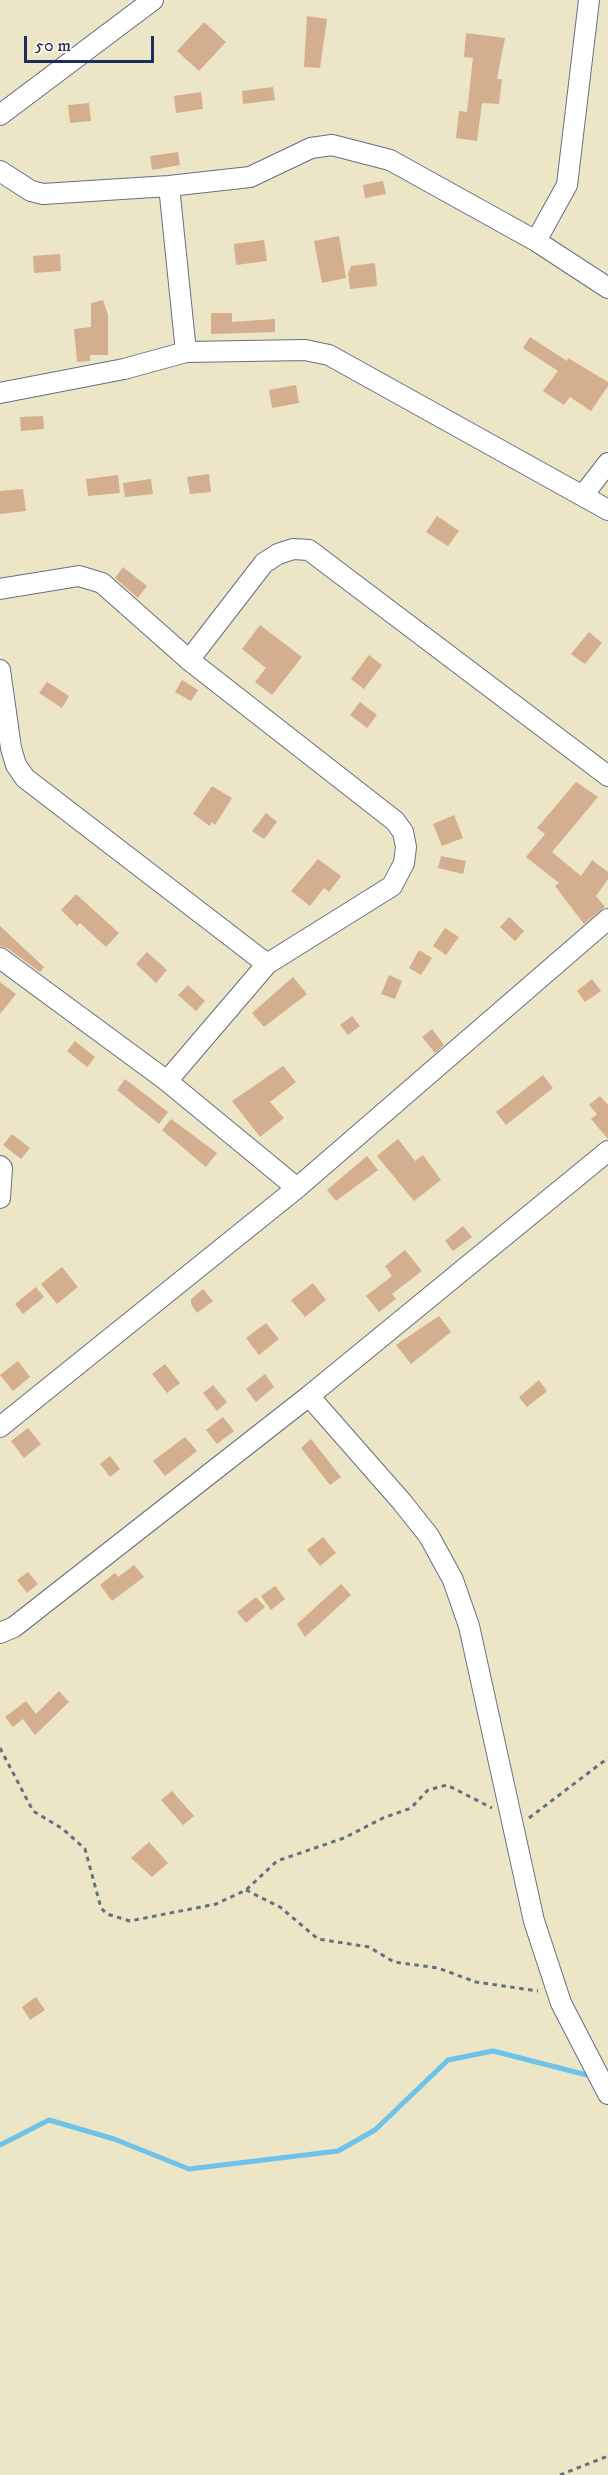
<!DOCTYPE html>
<html>
<head>
<meta charset="utf-8">
<style>
  body { margin:0 }
  #map { position:relative; width:608px; height:2475px; overflow:hidden; background:#ece5c6; font-family:"IM FELL DW Pica",serif }
  canvas { display:block }
  .scale { position:absolute; left:24px; top:36px; width:130px; height:27px; box-sizing:border-box; border:3px solid #1b2f5e; border-top:0; padding-left:8px; font-size:18px; line-height:21px; white-space:nowrap; color:#1b2f5e; -webkit-text-stroke:4px #fcf5e5; paint-order:stroke }
</style>
</head>
<body>
<div id="map">
<canvas width="608" height="2475"></canvas>
<div class="scale">50 m</div>
</div>
<script>
const c = document.querySelector('canvas').getContext('2d');
c.lineJoin = 'round';
function poly(rows) {
  const path = new Path2D();
  for (const r of rows) {
    path.moveTo(r[0], r[1]);
    for (let i = 2; i < r.length; i += 2) path.lineTo(r[i], r[i + 1]);
  }
  return path;
}
function strokePath(path, color, width, dash) {
  c.strokeStyle = color;
  c.lineWidth = width;
  c.lineCap = dash ? 'butt' : 'round';
  c.setLineDash(dash || []);
  c.stroke(path);
}
function paint(path, color) {
  c.fillStyle = color;
  c.fill(path, 'evenodd');
}
strokePath(poly([
  [0,2145,49,2120,114,2139,189,2169,338,2151,375,2130,448,2060,493,2051,587,2075,593,2073]
]), '#6dc3ea', 5);
paint(poly([
  [307,16,327,19,320,68,304,67],
  [204,22,226,42,199,71,177,51],
  [466,33,505,38,497,79,502,79,499,104,482,103,477,141,456,138,459,111,467,112,473,58,464,57],
  [273,87,275,100,243,104,242,91],
  [201,92,203,109,176,113,174,96],
  [89,103,91,121,70,123,68,105],
  [178,152,180,165,152,170,150,156],
  [383,181,386,194,365,198,363,185],
  [339,236,346,278,322,283,314,241],
  [264,240,267,261,236,265,234,244],
  [60,254,61,271,34,273,33,256],
  [375,263,377,286,350,289,348,274,351,266],
  [103,300,108,315,108,355,90,355,90,361,77,362,74,329,91,327,91,303],
  [211,313,232,313,232,322,275,319,275,332,211,334],
  [530,337,567,361,568,358,608,382,608,386,591,411,570,397,564,405,543,391,558,371,523,348],
  [296,385,299,403,272,408,269,390],
  [43,416,44,429,21,431,20,417],
  [209,474,211,492,190,494,187,477],
  [118,475,120,493,88,496,86,479],
  [151,479,153,494,125,497,123,483],
  [23,489,26,511,0,514,0,491],
  [437,516,459,531,448,546,426,532],
  [123,567,147,586,138,598,115,578],
  [260,625,302,657,272,695,255,682,266,668,242,649],
  [589,632,602,643,585,664,571,654],
  [369,655,382,665,364,689,351,679],
  [182,680,198,690,191,701,175,692],
  [47,682,69,696,62,708,39,693],
  [360,702,377,715,367,728,350,715],
  [576,782,598,797,552,852,581,876,592,860,608,872,608,879,596,896,605,907,584,924,555,886,559,883,526,857,545,834,537,828],
  [212,786,232,798,215,825,212,822,210,826,193,814],
  [266,813,277,822,264,839,252,831],
  [454,815,463,838,442,846,433,824],
  [441,856,466,861,463,874,438,868],
  [318,859,341,876,329,892,324,888,310,906,291,891],
  [76,894,119,933,106,947,80,923,77,926,61,910],
  [509,917,524,931,515,941,500,927],
  [0,926,44,967,40,972,7,948,0,946],
  [445,928,459,937,446,955,433,946],
  [419,950,432,958,421,975,409,968],
  [147,952,167,970,156,983,136,964],
  [389,975,402,981,395,999,381,994],
  [293,977,307,994,264,1027,252,1013],
  [592,979,601,991,585,1002,577,991],
  [0,982,16,994,0,1014],
  [188,985,205,1001,196,1011,178,995],
  [352,1016,360,1026,348,1035,340,1025],
  [432,1029,444,1045,435,1053,422,1037],
  [75,1041,95,1057,87,1067,67,1051],
  [283,1066,296,1082,270,1102,284,1118,260,1137,232,1101],
  [543,1075,553,1088,506,1125,496,1112],
  [125,1079,168,1112,159,1124,117,1090],
  [600,1096,608,1105,608,1139,591,1119,597,1114,589,1105],
  [171,1119,217,1153,206,1167,162,1130],
  [12,1134,30,1148,21,1159,3,1145],
  [398,1139,415,1161,423,1155,441,1180,414,1201,377,1156],
  [367,1156,378,1170,336,1201,327,1190],
  [463,1226,472,1237,453,1251,445,1241],
  [405,1250,422,1271,392,1294,396,1299,379,1312,366,1296,392,1276,385,1266],
  [62,1267,78,1287,57,1304,41,1284],
  [313,1283,326,1300,305,1317,291,1300],
  [36,1287,44,1297,23,1314,15,1304],
  [203,1289,213,1301,197,1313,191,1304,191,1299],
  [439,1316,451,1332,411,1364,396,1345],
  [266,1323,279,1339,259,1355,246,1338],
  [18,1361,30,1377,13,1391,0,1375],
  [165,1364,180,1383,167,1393,152,1374],
  [265,1374,274,1387,256,1402,246,1389],
  [539,1380,547,1391,527,1407,519,1397],
  [213,1385,227,1402,217,1411,203,1393],
  [223,1417,234,1431,217,1444,206,1430],
  [28,1428,41,1444,24,1458,11,1441],
  [185,1437,197,1451,165,1476,153,1461],
  [311,1439,341,1477,330,1485,301,1448],
  [110,1456,120,1469,110,1477,100,1464],
  [323,1537,336,1553,320,1566,307,1550],
  [134,1565,144,1577,112,1601,100,1585,115,1573,118,1577],
  [28,1572,38,1584,27,1593,17,1580],
  [341,1584,351,1595,305,1637,297,1624],
  [275,1586,285,1599,271,1610,261,1596],
  [256,1597,265,1607,246,1623,237,1612],
  [59,1691,69,1702,35,1735,23,1719,13,1727,5,1717,26,1701,36,1714],
  [172,1791,194,1816,183,1825,161,1800],
  [149,1842,168,1863,152,1877,131,1858],
  [36,1997,45,2010,30,2020,22,2007]
]), '#d3af8f');
const minor = poly([
  [0,115,153,0],
  [0,171,31,191,43,194,169,186,250,177,311,148,332,145,390,160,536,241,608,288],
  [169,186,186,352],
  [536,241,567,185,589,0],
  [0,393,124,369,186,352,305,350,329,355,608,510],
  [584,494,608,463],
  [0,589,79,576,102,583,189,660,395,821,403,832,406,847,404,863,392,886,267,964,167,1081],
  [189,660,264,563,278,554,293,549,309,550,608,776],
  [0,670,11,748,16,765,25,778,267,964],
  [0,958,167,1081,297,1188],
  [0,1166,2,1168,0,1198],
  [309,1396,402,1502,429,1536,453,1580,469,1626,534,1921,561,2003,608,2094],
  [0,1427,297,1188,608,919],
  [0,1633,14,1627,309,1396,608,1151]
]);
strokePath(minor, '#646f82', 22);
strokePath(poly([
  [0,1748,33,1811,63,1829,85,1849,101,1908,107,1914,130,1921,216,1904,246,1890,277,1861,344,1838,383,1818,411,1808,428,1790,447,1785,492,1808],
  [529,1818,608,1758],
  [246,1890,280,1907,318,1939,369,1947,394,1962,438,1968,476,1982,538,1991],
  [560,2475,608,2456]
]), '#646f82', 3, [4.5, 4.5]);
strokePath(minor, '#fff', 20);
</script>
</body>
</html>
